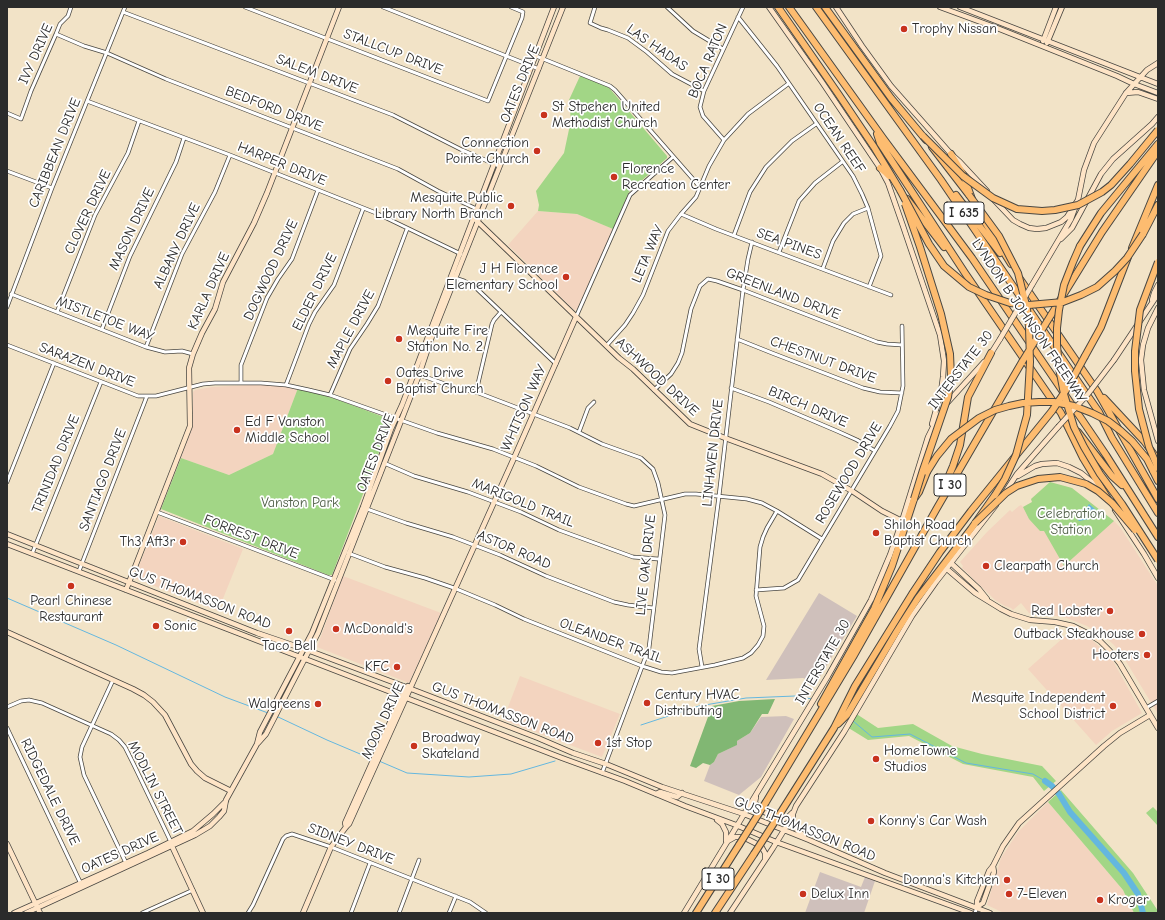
<!DOCTYPE html>
<html>
<head>
<meta charset="utf-8">
<style>
  body { margin:0 }
  #map { position:relative; width:1165px; height:920px; overflow:hidden; background:#f2e3c7; font-family:"Comic Neue",sans-serif }
  canvas { display:block }
  .frame { position:absolute; inset:0; border:8px solid #2b2b2b; pointer-events:none }
</style>
</head>
<body>
<div id="map">
<canvas width="1165" height="920"></canvas>
<div class="frame"></div>
</div>
<script>
const c = document.querySelector('canvas').getContext('2d');
c.lineJoin = 'round';
function paint(path, color) {
  c.fillStyle = color;
  c.fill(path, 'evenodd');
}
function poly(rows) {
  const path = new Path2D();
  for (const r of rows) {
    path.moveTo(r[0], r[1]);
    for (let i = 2; i < r.length; i += 2) path.lineTo(r[i], r[i + 1]);
  }
  return path;
}
function strokePath(path, color, width, dash) {
  c.strokeStyle = color;
  c.lineWidth = width;
  c.lineCap = dash ? 'butt' : 'round';
  c.setLineDash(dash || []);
  c.stroke(path);
}
function write(font, color, halo, rows, align = 'center') {
  c.font = font + ' "Comic Neue",sans-serif';
  c.lineWidth = 3.5;
  c.setLineDash([]);
  c.textBaseline = 'middle';
  c.strokeStyle = halo;
  c.fillStyle = color;
  for (const [text, x, y, turn = 0] of rows) {
    c.save();
    c.translate(x, y);
    c.rotate((+turn || 0) * Math.PI / 180);
    c.textAlign = isNaN(turn) ? turn : align;
    if (halo) c.strokeText(text, 0, 0);
    c.fillText(text, 0, 0);
    c.restore();
  }
}
paint(poly([
  [538,211,577,214,613,229,577,309,574,310,508,245],
  [267,384,298,388,273,454,229,475,181,458,193,424,193,392,195,390,212,387],
  [1050,482,1072,488,1114,521,1120,527,1158,586,1158,714,1124,658,1114,645,1103,635,1087,626,1064,617,1029,613,1021,603,1013,610,1011,608,1005,606,995,600,962,568,963,566,960,562,987,532,1010,510,1012,512,1019,506,1021,505,1023,507,1032,502,1031,499],
  [159,516,243,549,218,611,134,578],
  [343,576,441,613,409,683,317,647],
  [1072,630,1091,639,1106,653,1113,661,1142,713,1112,731,1096,745,1028,669],
  [520,676,620,714,602,757,503,720],
  [1048,802,1123,890,1134,913,1004,913,987,905,1001,858,1018,832]
]), '#f3d4bf');
paint(poly([
  [819,593,857,616,816,683,803,678,766,680],
  [786,716,794,719,761,777,739,795,704,781,710,765,714,762,718,754,736,745,737,741,750,733,761,717],
  [820,872,861,887,865,877,875,881,864,913,805,913]
]), '#cfc0bb');
paint(poly([
  [580,76,607,86,611,90,667,156,667,158,629,192,613,229,577,214,538,211,539,205,536,191,564,153,571,120,569,100],
  [298,388,336,399,389,419,391,421,332,575,328,575,161,509,181,458,229,475,273,454],
  [1050,482,1072,488,1114,521,1064,566,1044,531,1040,531,1029,519,1023,507,1032,502,1031,499],
  [855,713,878,728,913,724,952,746,982,754,1042,766,1056,781,1044,791,1033,777,963,764,909,736,868,740,847,727],
  [1061,790,1133,873,1158,911,1158,913,1134,913,1123,890,1048,802],
  [1153,807,1158,812,1158,826,1146,813]
]), '#a2d686');
paint(poly([
  [775,699,768,714,762,714,750,733,737,741,737,745,718,754,714,762,710,765,703,763,696,768,690,766,712,706,739,701]
]), '#81b773');
paint(poly([
  [1089,504,1096,510,1089,519,1079,521,1076,517,1077,513,1086,509]
]), '#64b7df');
strokePath(poly([
  [7,598,116,645,225,697,268,713],
  [276,716,327,740,372,759],
  [853,721,872,737,910,734,966,763,1033,774,1045,781],
  [641,725,699,706,746,698,795,696,812,699],
  [379,761,407,773,469,777,511,774,555,761]
]), '#64b7df', 1);
strokePath(poly([
  [1045,781,1052,786,1059,794,1070,812,1124,873,1138,894,1143,913]
]), '#64b7df', 6);
const street = poly([
  [245,7,488,101,522,18,523,12,511,7],
  [383,7,539,69],
  [595,7,590,23,601,28,608,30,628,38,647,52,672,74,704,91],
  [667,7,693,31,723,49],
  [123,12,393,115,462,150,499,166],
  [738,17,777,66,853,176,862,194,868,208,881,256,869,287],
  [56,34,84,46,107,53,166,79,398,169,438,191,481,211],
  [536,56,610,86,615,90,700,187],
  [87,101,230,155,376,213,461,254],
  [7,113,21,119,31,91,56,34,60,24,68,16,71,7],
  [724,140,703,116,700,107,704,91,743,7],
  [7,171,52,188],
  [681,214,716,229,891,295],
  [734,235,750,192,766,167,792,141,816,124],
  [779,252,799,201,815,183,842,162],
  [823,268,833,241,844,223,853,214,868,208],
  [455,278,464,281,475,287,556,364],
  [11,294,146,347,165,352,182,351,193,354],
  [7,307,52,188,125,7],
  [57,312,95,215,128,153,139,121],
  [576,317,630,195,673,157],
  [102,329,130,256,176,162,184,138],
  [737,339,772,353,863,388,880,392,902,393],
  [7,345,138,396,156,396,203,384,215,383,261,383,286,385,309,390,330,395,437,433,493,449,536,466,579,487,626,504,634,506,685,494,696,494,747,499,762,503,777,511,822,539],
  [607,345,625,325,633,313,643,295,668,231,681,214,696,197,709,166,724,140,748,114,788,84],
  [146,347,182,254,215,192,230,155],
  [417,374,459,389,476,392,570,428,602,444,641,458,653,469,658,483,665,515,649,648,602,773],
  [241,383,241,365,267,298,278,279,292,259,318,190],
  [286,385,309,324,315,312,334,285,363,209],
  [731,388,769,402,837,431,857,440,875,451],
  [654,390,671,374,678,363,682,353,691,309,700,286,708,279,717,281,743,290,877,342,887,344,902,345],
  [476,392,492,324,494,320,501,312],
  [330,395,350,349,367,324,378,306,407,229],
  [579,432,588,408,594,402],
  [384,463,414,476,468,492,521,512,559,530,633,557,658,559],
  [7,482,54,363],
  [367,509,406,523,453,537,500,555,546,576,614,602,628,605,653,608],
  [157,512,335,580],
  [348,553,385,567,425,578,454,588,495,605,524,619,642,666,661,672,672,673,715,665,743,658,751,653,758,645,763,636,764,626,756,596,760,547,763,537,767,528,777,511],
  [32,554,101,382],
  [79,571,147,396],
  [756,590,784,588,798,580,890,426,898,411,903,386,902,326],
  [702,667,699,649,719,496,743,290,748,259,752,242],
  [113,680,82,747,80,757,84,775,126,863],
  [7,707,21,701,29,700,42,703,111,734,119,740,125,747,134,765,171,842],
  [1146,708,1158,701],
  [7,728,81,884],
  [142,913,193,890],
  [248,913,253,905,283,839,286,836,292,834,331,847,470,902,486,913],
  [351,913,370,863],
  [399,913,419,860],
  [449,913,456,896],
  [975,913,977,907]
]);
const secondary = poly([
  [769,7,822,82,880,168,888,183,903,226,940,335,944,361,943,377,941,392,932,424],
  [836,7,862,46,891,86,951,154,960,162,987,191],
  [940,7,997,28,1117,76,1134,84,1158,93],
  [960,7,1158,84],
  [1043,41,1056,7],
  [1047,43,1062,7],
  [1126,93,1138,92,1158,99],
  [994,200,1013,220,1020,224,1029,228,1037,229,1046,228,1061,222,1067,217,1078,200],
  [476,220,619,358,633,369,690,424,725,438,822,474,852,491,882,511,902,521],
  [1061,239,1072,228,1101,174,1113,159,1152,124,1158,117],
  [1032,285,1071,219,1078,200,1084,170,1094,143,1126,93,1147,70,1158,63],
  [1152,300,1154,293,1158,285],
  [1158,308,1148,328,1143,345,1141,360,1144,390,1158,441],
  [990,355,1000,339],
  [1114,360,1158,294],
  [948,402,984,362],
  [1018,476,1035,466,1042,464,1057,463,1069,467,1081,473,1092,482,1099,490],
  [1004,494,1017,474,1058,427],
  [1115,510,1144,554,1158,578],
  [7,534,257,633,310,651,406,687,538,738,573,753,606,764,662,787,744,814,809,840,885,873,990,913],
  [7,544,562,758,625,781,685,806,736,825,776,842,971,913],
  [952,564,979,589,987,599],
  [947,569,975,593,1001,609,1011,614,1030,620,1055,622,1073,626,1089,634,1100,641,1110,651,1120,664,1158,728],
  [126,590,190,426,189,368,193,354,202,333,215,309,223,282,254,223,267,193,339,7],
  [7,632,133,689,144,695,153,702,165,715,191,764,197,771,205,778,231,791],
  [258,743,266,734,318,633,419,375,431,339,563,7],
  [656,794,660,792,677,797,682,793],
  [756,797,755,802,758,809,779,819,784,819,788,817,792,813],
  [793,816,793,821,796,829,804,836],
  [717,820,722,824,726,832,726,841],
  [346,827,345,823,400,700,408,686],
  [728,841,735,837,743,837,761,846,765,853,765,859],
  [7,844,40,913],
  [171,844,203,913],
  [977,907,977,901,989,871,993,866,1003,846,1019,823,1104,746,1120,733,1150,715],
  [977,907,983,903,994,872,993,866],
  [14,913,148,853,193,831,213,814,226,801],
  [26,913,195,835,210,826,219,817,224,811,226,800,257,744,260,732,312,633,363,507,391,429,402,405,554,7],
  [303,913,331,847,346,827,349,824,514,458,576,317],
  [684,913,828,676,871,600,890,555,902,521,928,437,940,413],
  [730,913,773,848,791,819,796,806,844,732,912,616,936,582,996,505]
]);
const highway = poly([
  [778,7,839,95,874,147,900,190],
  [789,7,883,138,972,258,1106,455,1158,537],
  [816,7,941,180,1083,389,1099,412,1112,438,1158,513],
  [825,7,891,98,926,140],
  [877,134,880,143,965,273,1061,413,1083,458,1108,499],
  [932,147,969,195],
  [951,154,963,174,972,199],
  [880,168,885,172,889,176],
  [956,195,1000,253],
  [907,199,944,247],
  [978,211,1011,264],
  [1143,234,1158,205],
  [1080,246,1101,213,1158,144],
  [1132,248,1158,185],
  [1020,279,1097,391,1158,499],
  [1051,315,1102,232,1158,151],
  [1085,356,1101,327,1128,257],
  [1104,398,1144,441,1158,460],
  [1078,432,1112,476,1122,485],
  [1153,471,1158,481],
  [942,492,953,466,960,445,968,397,991,353],
  [821,704,874,609,892,566,914,499,919,492,927,472],
  [838,724,847,715,897,631,918,598,971,529,995,495],
  [766,802,853,657,937,508,1022,362],
  [781,812,834,728,855,686,912,594,940,552,971,511,1052,411],
  [696,913,739,845],
  [715,913,754,854]
]);
strokePath(street, '#494742', 4.5);
strokePath(secondary, '#494742', 6);
strokePath(highway, '#494742', 8);
strokePath(street, '#fff', 3);
strokePath(secondary, '#fee4c6', 4.5);
strokePath(highway, '#fdbc70', 6);
const secondaryBridge = poly([
  [1000,339,1032,285],
  [1058,427,1088,394,1114,360]
]);
const highwayBridge = poly([
  [923,136,963,176,993,198,1017,209,1042,211,1055,210,1078,205,1102,192,1111,185,1130,164,1158,130],
  [900,190,929,244,944,266,969,287,986,295,1010,303,1029,305,1063,302,1081,295,1097,287,1115,271,1127,258,1143,234],
  [969,195,999,236,1018,273,1027,309,1029,327,1030,362,1027,415,1016,455,1005,479,995,495],
  [905,204,920,247,941,314,950,354,951,377,948,397,923,470,914,499],
  [1080,246,1073,262,1064,285,1059,310,1057,328,1057,345,1059,368,1064,394,1074,427,1084,447,1100,474,1122,504,1158,560],
  [1022,362,1051,315],
  [1052,411,1068,387,1085,356],
  [1158,468,1149,447,1139,409,1135,371,1135,351,1140,310,1158,262],
  [927,472,937,456,951,439,979,418,995,410,1009,406,1023,403,1039,402,1054,402,1074,406,1092,413,1108,421,1121,431,1132,441,1147,459,1153,471],
  [975,523,1006,493,1017,486,1038,479,1060,477,1086,484,1098,491,1112,503,1135,530],
  [739,845,766,802],
  [754,854,781,812]
]);
strokePath(secondaryBridge, '#494742', 6, []);
strokePath(highwayBridge, '#494742', 8, []);
strokePath(secondaryBridge, '#fee4c6', 4.5);
strokePath(highwayBridge, '#fdbc70', 6);
for (const [x, y, r, color] of [
  [904,29,4,"#c8321e"],
  [544,115,4,"#c8321e"],
  [537,151,4,"#c8321e"],
  [614,177,4,"#c8321e"],
  [511,206,4,"#c8321e"],
  [566,277,4,"#c8321e"],
  [399,339,4,"#c8321e"],
  [388,381,4,"#c8321e"],
  [237,430,4,"#c8321e"],
  [876,533,4,"#c8321e"],
  [183,542,4,"#c8321e"],
  [986,566,4,"#c8321e"],
  [71,586,4,"#c8321e"],
  [1110,611,4,"#c8321e"],
  [156,626,4,"#c8321e"],
  [336,629,4,"#c8321e"],
  [289,631,4,"#c8321e"],
  [1142,634,4,"#c8321e"],
  [1147,655,4,"#c8321e"],
  [397,667,4,"#c8321e"],
  [647,703,4,"#c8321e"],
  [318,704,4,"#c8321e"],
  [1113,706,4,"#c8321e"],
  [598,743,4,"#c8321e"],
  [414,746,4,"#c8321e"],
  [876,759,4,"#c8321e"],
  [871,821,4,"#c8321e"],
  [1007,880,4,"#c8321e"],
  [803,894,4,"#c8321e"],
  [1009,894,4,"#c8321e"],
  [1100,900,4,"#c8321e"]
]) {
  const dot = new Path2D();
  dot.arc(x, y, r, 0, 2 * Math.PI);
  c.fillStyle = color;
  c.fill(dot);
  strokePath(dot, '#fff', 1.5);
}
for (const [x, y, w] of [
  [964,213,40],
  [950,485,32],
  [718,879,32]
]) {
  const box = new Path2D();
  box.roundRect(x - w / 2, y - 11, w, 22, 3);
  c.fillStyle = '#fff';
  c.fill(box);
  strokePath(box, '#2b2b2b', 1);
}
write('bold 13px', '#2b2b2b', null, [
  ["I 635",964,213],
  ["I 30",950,485],
  ["I 30",718,879]
]);
write('14px', '#2b2b2b', '#fff', [
  ["Trophy Nissan",912,29],
  ["St Stpehen United",552,107],
  ["Methodist Church",552,123],
  ["Connection",529,143,"right"],
  ["Pointe Church",529,159,"right"],
  ["Florence",622,169],
  ["Recreation Center",622,185],
  ["Mesquite Public",503,198,"right"],
  ["Library North Branch",503,214,"right"],
  ["J H Florence",558,269,"right"],
  ["Elementary School",558,285,"right"],
  ["Mesquite Fire",407,331],
  ["Station No. 2",407,347],
  ["Oates Drive",396,373],
  ["Baptist Church",396,389],
  ["Ed F Vanston",245,422],
  ["Middle School",245,438],
  ["Shiloh Road",884,525],
  ["Baptist Church",884,541],
  ["Th3 Aft3r",175,542,"right"],
  ["Clearpath Church",994,566],
  ["Pearl Chinese",71,601,"center"],
  ["Restaurant",71,617,"center"],
  ["Red Lobster",1102,611,"right"],
  ["Sonic",164,626],
  ["McDonald's",344,629],
  ["Outback Steakhouse",1134,634,"right"],
  ["Taco Bell",289,646,"center"],
  ["Hooters",1139,655,"right"],
  ["KFC",389,667,"right"],
  ["Century HVAC",655,695],
  ["Distributing",655,711],
  ["Mesquite Independent",1105,698,"right"],
  ["School District",1105,714,"right"],
  ["Walgreens",310,704,"right"],
  ["Broadway",422,738],
  ["Skateland",422,754],
  ["1st Stop",606,743],
  ["HomeTowne",884,751],
  ["Studios",884,767],
  ["Konny's Car Wash",879,821],
  ["Donna's Kitchen",999,880,"right"],
  ["Delux Inn",811,894],
  ["7-Eleven",1017,894],
  ["Kroger",1108,900]
], 'left');
write('14px', '#2b2b2b', '#fff', [
  ["LAS HADAS",657,48,35],
  ["STALLCUP DRIVE",393,52,21],
  ["IVY DRIVE",36,54,-66],
  ["BOCA RATON",708,61,-67],
  ["SALEM DRIVE",317,74,21],
  ["OATES DRIVE",520,84,-68],
  ["BEDFORD DRIVE",274,109,21],
  ["OCEAN REEF",839,138,56],
  ["CARIBBEAN DRIVE",55,153,-68],
  ["HARPER DRIVE",282,164,22],
  ["CLOVER DRIVE",88,212,-65],
  ["MASON DRIVE",132,229,-65],
  ["SEA PINES",789,244,20],
  ["ALBANY DRIVE",177,246,-65],
  ["LETA WAY",648,254,-67],
  ["DOGWOOD DRIVE",271,270,-65],
  ["KARLA DRIVE",209,291,-66],
  ["ELDER DRIVE",315,292,-64],
  ["GREENLAND DRIVE",783,294,21],
  ["MISTLETOE WAY",105,319,21],
  ["LYNDON B JOHNSON FREEWAY",1029,321,56],
  ["MAPLE DRIVE",351,329,-62],
  ["CHESTNUT DRIVE",823,360,20],
  ["SARAZEN DRIVE",87,365,21],
  ["INTERSTATE 30",961,370,-52],
  ["ASHWOOD DRIVE",657,377,43],
  ["BIRCH DRIVE",808,407,23],
  ["WHITSON WAY",524,408,-66],
  ["OATES DRIVE",376,453,-69],
  ["LINHAVEN DRIVE",713,453,-84],
  ["TRINIDAD DRIVE",56,464,-68],
  ["ROSEWOOD DRIVE",849,473,-59],
  ["SANTIAGO DRIVE",103,480,-69],
  ["MARIGOLD TRAIL",523,503,22],
  ["FORREST DRIVE",251,537,21],
  ["ASTOR ROAD",514,550,23],
  ["LIVE OAK DRIVE",646,565,-84],
  ["GUS THOMASSON ROAD",200,598,21],
  ["OLEANDER TRAIL",611,641,20],
  ["INTERSTATE 30",823,662,-60],
  ["GUS THOMASSON ROAD",503,713,21],
  ["MOON DRIVE",383,721,-65],
  ["MODLIN STREET",155,788,63],
  ["RIDGEDALE DRIVE",50,792,64],
  ["GUS THOMASSON ROAD",805,829,22],
  ["SIDNEY DRIVE",351,844,21],
  ["OATES DRIVE",120,853,-24]
]);
write('14px', '#4f5e46', '#fff', [
  ["Vanston Park",300,503],
  ["Celebration",1071,514],
  ["Station",1071,530]
]);
</script>
</body>
</html>
